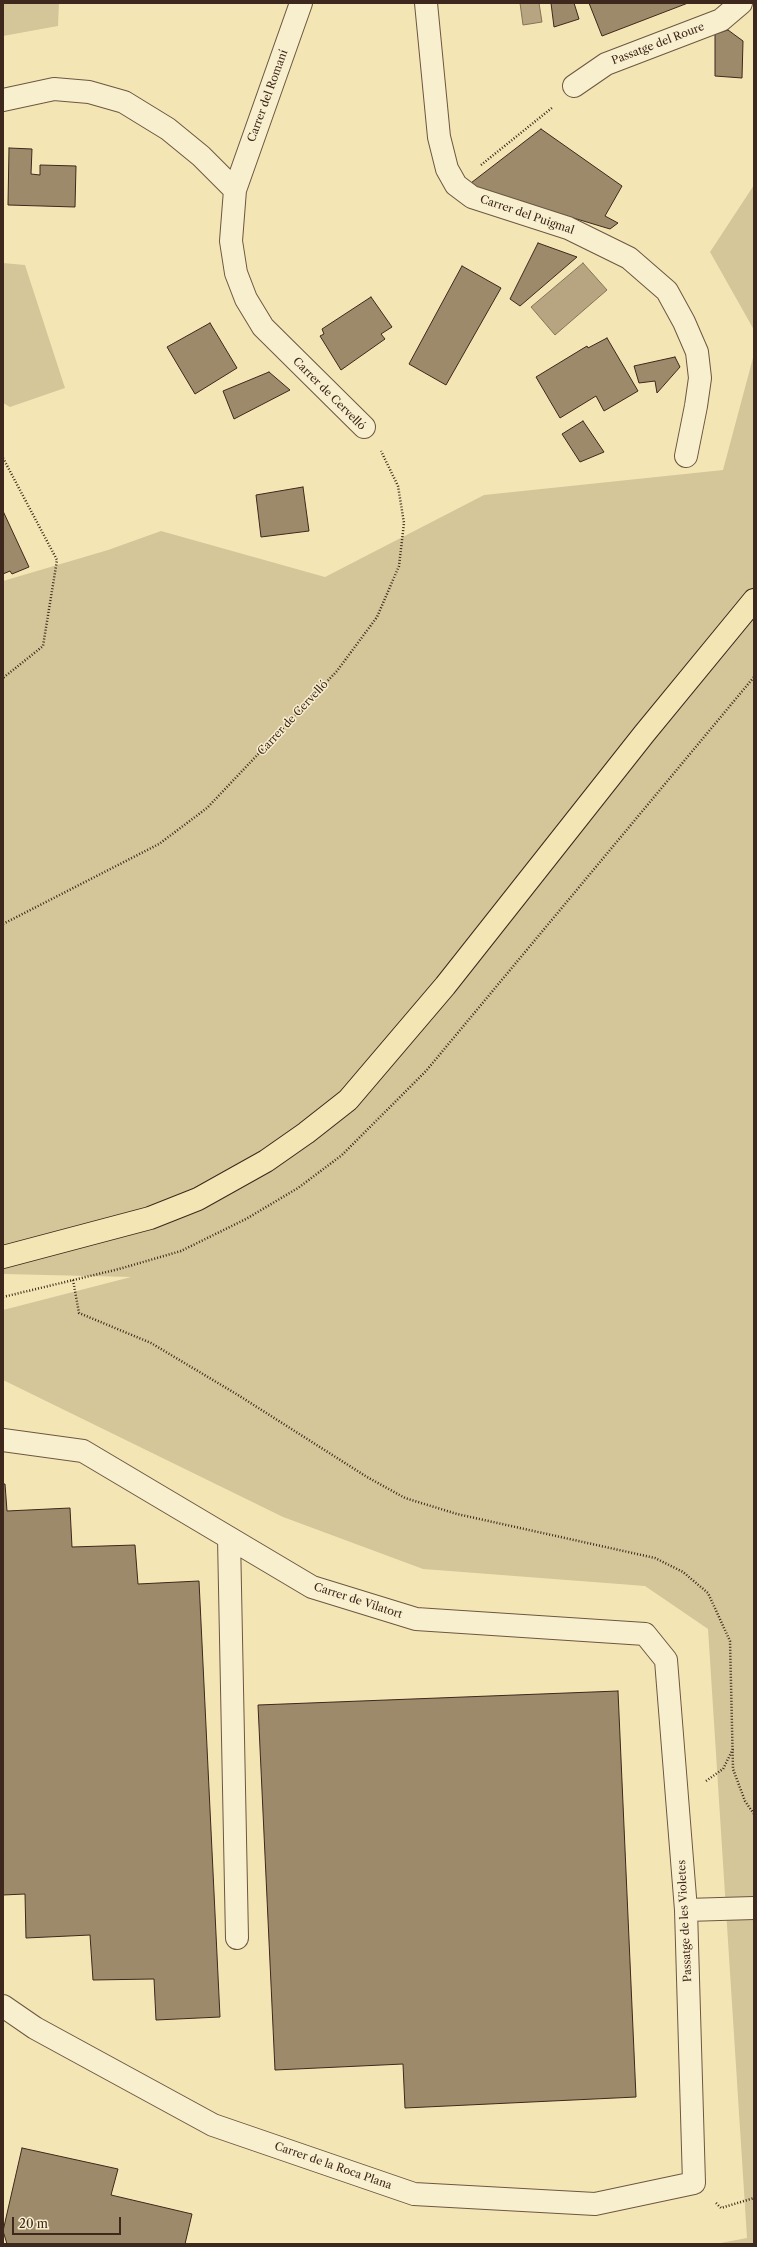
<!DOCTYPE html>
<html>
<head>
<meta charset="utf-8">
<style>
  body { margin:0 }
  #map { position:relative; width:757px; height:2247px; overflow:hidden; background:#f4e6b4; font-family:"Libre Caslon Text",serif }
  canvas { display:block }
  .frame { position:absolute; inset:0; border:4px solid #3e271c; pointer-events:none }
  .scale { position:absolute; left:12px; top:2217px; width:109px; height:18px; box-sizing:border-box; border:2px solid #3e271c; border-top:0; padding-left:5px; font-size:12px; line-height:14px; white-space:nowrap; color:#3e271c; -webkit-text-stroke:3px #f8efce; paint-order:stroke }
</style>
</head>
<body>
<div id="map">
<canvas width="757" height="2247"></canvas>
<div class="frame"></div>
<div class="scale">20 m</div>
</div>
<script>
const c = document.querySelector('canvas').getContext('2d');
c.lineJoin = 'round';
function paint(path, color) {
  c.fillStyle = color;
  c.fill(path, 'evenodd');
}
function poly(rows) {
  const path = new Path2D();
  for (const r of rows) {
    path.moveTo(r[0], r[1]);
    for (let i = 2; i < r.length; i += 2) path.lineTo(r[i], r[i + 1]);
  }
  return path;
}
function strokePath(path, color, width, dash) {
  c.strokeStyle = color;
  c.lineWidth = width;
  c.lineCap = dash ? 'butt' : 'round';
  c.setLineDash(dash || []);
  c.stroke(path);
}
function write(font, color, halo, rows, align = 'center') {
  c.font = font + ' "Libre Caslon Text",serif';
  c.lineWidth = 3;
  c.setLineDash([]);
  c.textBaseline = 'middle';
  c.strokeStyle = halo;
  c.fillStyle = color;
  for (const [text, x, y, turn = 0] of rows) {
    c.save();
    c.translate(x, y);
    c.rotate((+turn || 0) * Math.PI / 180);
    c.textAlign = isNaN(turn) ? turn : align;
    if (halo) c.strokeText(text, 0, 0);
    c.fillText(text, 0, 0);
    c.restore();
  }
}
paint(poly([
  [3,3,59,3,58,26,3,36],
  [754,185,754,330,710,252],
  [3,263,25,265,65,388,10,407,3,403],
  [754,354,754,2244,715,2244,747,2238,708,1629,645,1586,423,1569,283,1517,3,1380,3,1310,131,1277,3,1274,3,581,108,550,161,531,325,577,484,495,723,470]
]), '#d5c69a');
const water = poly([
  [520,3,539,3,542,22,523,25,520,3],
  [583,263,607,290,555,335,531,307,583,263]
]);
paint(water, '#b6a580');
strokePath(water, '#867358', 1);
const building = poly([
  [551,3,574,3,579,19,554,27,551,3],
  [589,3,688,3,602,36,589,3],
  [728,30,743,41,742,78,715,76,715,34,728,30],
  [541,129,622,186,605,216,618,223,610,229,467,186,541,129],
  [9,148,32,149,31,174,40,175,40,165,76,166,75,207,8,205,9,148],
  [538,243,577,257,520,306,510,299,538,243],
  [462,266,501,288,446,385,409,364,462,266],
  [371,297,392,327,381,334,385,339,341,370,320,336,324,334,322,329,371,297],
  [210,323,237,368,195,394,167,347,210,323],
  [607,338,638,391,604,411,596,396,560,418,536,377,587,346,588,348,607,338],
  [675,357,680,367,657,393,655,381,639,383,634,366,675,357],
  [269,372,290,390,234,419,223,391,269,372],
  [583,421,604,452,580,462,562,434,583,421],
  [303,487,309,531,261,537,256,495,303,487],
  [3,511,29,567,12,574,10,571,3,574,3,511],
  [3,1484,5,1484,7,1511,70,1508,72,1547,135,1545,138,1584,199,1581,220,2017,156,2020,154,1979,93,1980,90,1935,26,1938,25,1894,3,1895,3,1484],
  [618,1691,636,2097,405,2108,403,2064,275,2070,258,1705,618,1691],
  [22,2148,118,2169,111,2195,192,2214,185,2244,7,2244,3,2231,22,2148]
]);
paint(building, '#9d8a6b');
strokePath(building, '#3e271c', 1);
const minor = poly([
  [426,3,439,137,447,169,456,185,472,197,568,228,629,258,667,291,684,322,697,352,700,378,696,406,686,456],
  [574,86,606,64,721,20,741,3],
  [3,100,54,89,89,92,124,102,168,129,201,156,235,190,231,241,236,273,246,299,263,327,364,427],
  [235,190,301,3],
  [3,1440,83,1451,312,1587,416,1619,645,1634,666,1660,686,1910,694,2183,595,2204,414,2194,213,2125,35,2028,3,2006],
  [229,1538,237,1938],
  [686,1910,754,1908]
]);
const major = poly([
  [3,1257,150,1218,198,1199,266,1161,306,1133,348,1100,445,986,644,734,754,600]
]);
strokePath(minor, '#6c5742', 24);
strokePath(major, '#3e271c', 24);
strokePath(poly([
  [481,165,553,107],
  [3,458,57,560,43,646,3,678],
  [3,924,159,844,207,808,337,671,377,617,399,566,404,523,398,486,381,451],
  [73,1280,79,1313,151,1343,238,1395,367,1477,405,1498,457,1514,655,1558,683,1572,708,1593,730,1641,733,1769,745,1801,754,1814],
  [3,1297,119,1269,181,1251,246,1219,298,1188,342,1155,426,1071,754,677],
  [706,1781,723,1769,733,1749],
  [716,2203,721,2208,754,2198]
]), '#3e271c', 2.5, [1, 2]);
strokePath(minor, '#f8efce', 22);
strokePath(major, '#f4e6b4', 22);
write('11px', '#3e271c', '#f8efce', [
  ["Passatge del Roure",658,44,-21],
  ["Carrer del Romaní",268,96,-70],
  ["Carrer del Puigmal",527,215,19],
  ["Carrer de Cervelló",329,394,45],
  ["Carrer de Cervelló",293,718,-47],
  ["Carrer de Vilatort",358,1601,18],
  ["Passatge de les Violetes",685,1921,-93],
  ["Carrer de la Roca Plana",333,2166,19]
]);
</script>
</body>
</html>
